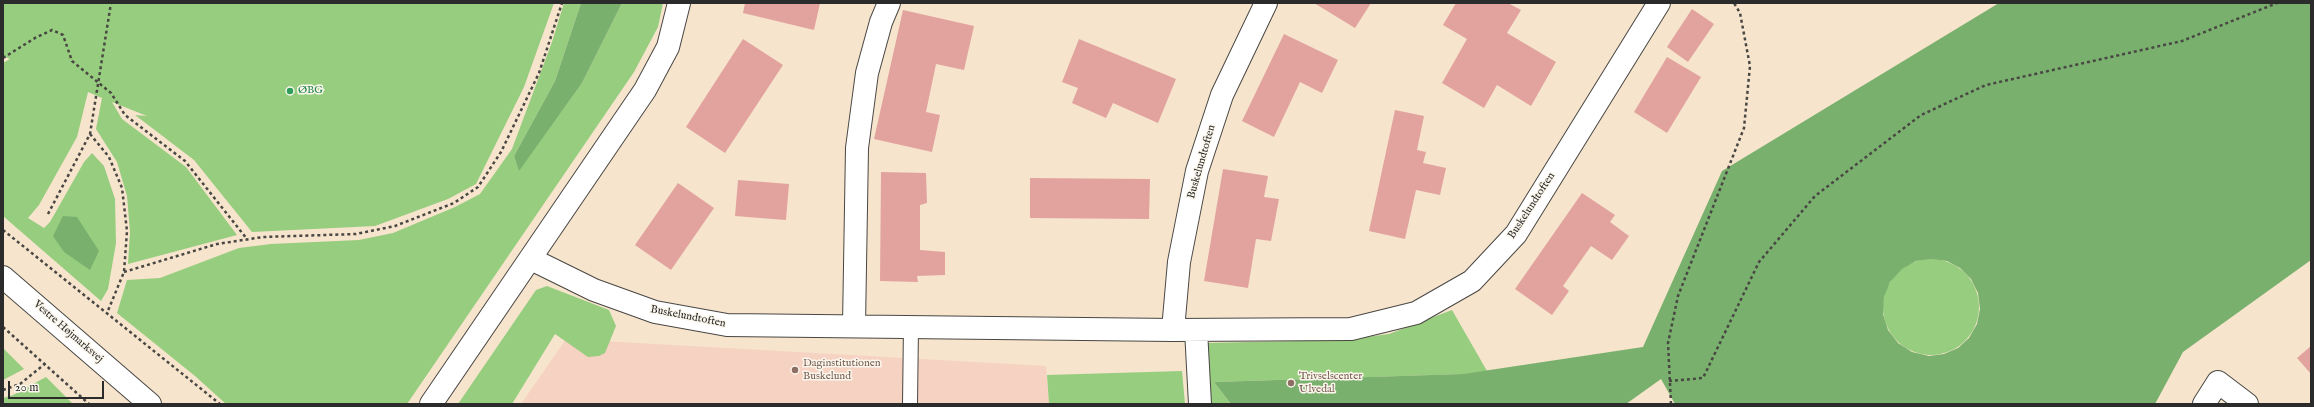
<!DOCTYPE html>
<html>
<head>
<meta charset="utf-8">
<style>
  body { margin:0 }
  #map { position:relative; width:2314px; height:407px; overflow:hidden; background:#f6e4cd; font-family:"IM FELL English",serif }
  canvas { display:block }
  .frame { position:absolute; inset:0; border:4px solid #2b2b2b; pointer-events:none }
  .scale { position:absolute; left:8px; top:381px; width:96px; height:18px; box-sizing:border-box; border:2px solid #2b2b2b; border-top:0; padding-left:5px; font-size:12px; line-height:14px; white-space:nowrap; color:#2b2b2b; -webkit-text-stroke:3px #fbf7ec; paint-order:stroke }
</style>
</head>
<body>
<div id="map">
<canvas width="2314" height="407"></canvas>
<div class="frame"></div>
<div class="scale">20 m</div>
</div>
<script>
const c = document.querySelector('canvas').getContext('2d');
c.lineJoin = 'round';
function paint(path, color) {
  c.fillStyle = color;
  c.fill(path, 'evenodd');
}
function poly(rows) {
  const path = new Path2D();
  for (const r of rows) {
    if (r.length === 3) {
      path.moveTo(r[0] + r[2], r[1]);
      path.arc(r[0], r[1], r[2], 0, 2 * Math.PI);
      continue;
    }
    path.moveTo(r[0], r[1]);
    for (let i = 2; i < r.length; i += 2) path.lineTo(r[i], r[i + 1]);
  }
  return path;
}
function strokePath(path, color, width, dash) {
  c.strokeStyle = color;
  c.lineWidth = width;
  c.lineCap = dash ? 'butt' : 'round';
  c.setLineDash(dash || []);
  c.stroke(path);
}
function write(font, color, halo, rows, align = 'center') {
  c.font = font + ' "IM FELL English",serif';
  c.lineWidth = 3;
  c.setLineDash([]);
  c.textBaseline = 'middle';
  c.strokeStyle = halo;
  c.fillStyle = color;
  for (const [text, x, y, turn = 0] of rows) {
    c.save();
    c.translate(x, y);
    c.rotate((+turn || 0) * Math.PI / 180);
    c.textAlign = isNaN(turn) ? turn : align;
    if (halo) c.strokeText(text, 0, 0);
    c.fillText(text, 0, 0);
    c.restore();
  }
}
paint(poly([
  [566,339,1046,366,1049,404,521,404]
]), '#f6d2c3');
paint(poly([
  [3,3,554,3,524,87,476,184,448,199,375,226,252,232,194,160,135,115,147,116,112,102,122,119,186,167,237,235,128,264,130,232,127,196,117,162,96,129,102,98,88,92,77,137,39,205,28,218,44,228,50,222,84,162,92,153,104,166,115,199,116,243,108,289,101,301,3,216,3,63,10,59,3,56],
  [564,3,581,3,555,81,514,156,519,170,582,83,622,3,663,3,658,27,634,72,407,404,226,404,195,376,117,313,127,280,160,278,239,248,271,244,359,240,393,233,455,207,480,194,512,149,552,42],
  [1931,307,48],
  [547,286,609,310,616,326,605,353,599,356,588,357,555,334,512,404,458,404,536,290],
  [1452,310,1487,371,1465,374,1214,382,1231,404,1210,404,1204,343,1344,340,1389,334],
  [3,348,24,369,3,380],
  [1182,371,1185,404,1049,404,1047,375],
  [46,377,73,404,3,404,3,398,13,395]
]), '#97cd7e');
paint(poly([
  [581,3,622,3,582,83,519,171,514,156,555,81],
  [1999,3,2311,3,2311,260,2183,352,2155,404,1675,404,1661,379,1626,404,1231,404,1214,382,1463,374,1643,347,1722,171],
  [1931,259,1947,261,1960,268,1971,279,1978,293,1980,309,1977,324,1969,338,1958,348,1944,354,1929,356,1912,352,1898,343,1888,330,1883,314,1884,297,1890,282,1902,269,1916,261],
  [63,216,77,217,99,251,90,270,64,252,53,236]
]), '#79b06d');
paint(poly([
  [745,3,820,3,814,30,743,13],
  [1314,3,1371,3,1355,28],
  [1456,3,1508,3,1521,10,1507,33,1556,62,1531,106,1497,85,1484,108,1442,83,1467,39,1443,25],
  [1692,9,1714,24,1688,62,1667,47],
  [903,10,974,26,964,70,936,64,926,112,940,115,932,152,874,139],
  [1284,34,1338,60,1322,93,1300,82,1274,137,1242,121],
  [743,39,783,65,725,153,686,127],
  [1079,39,1176,79,1158,123,1113,103,1106,118,1072,103,1078,88,1062,82],
  [1667,57,1701,77,1667,133,1634,112],
  [1395,110,1424,116,1417,150,1426,152,1423,163,1446,168,1440,195,1416,190,1405,239,1369,231],
  [1223,169,1268,176,1264,197,1279,199,1271,241,1256,239,1248,288,1204,281],
  [881,172,926,173,927,203,920,205,920,250,945,252,945,275,917,276,918,282,880,281],
  [1030,178,1150,179,1149,219,1030,218],
  [738,180,789,184,786,220,735,216],
  [678,183,714,208,671,270,635,245],
  [1582,193,1615,215,1610,222,1629,236,1612,260,1591,246,1563,286,1569,291,1552,315,1515,289],
  [2311,346,2311,374,2297,358]
]), '#e2a39f');
const service = poly([
  [910,404,911,326]
]);
const minor = poly([
  [531,259,594,290,655,312,727,325,1173,330,1351,329,1416,313,1472,281,1516,234,1659,3],
  [854,325,857,148,867,73,881,22,889,3],
  [1173,330,1179,262,1197,171,1222,95,1266,3],
  [1196,330,1200,404],
  [431,404,645,90,668,47,679,3],
  [2204,404,2218,382,2247,404]
]);
const tertiary = poly([
  [3,277,150,404]
]);
strokePath(service, '#494743', 16);
strokePath(minor, '#494743', 24);
strokePath(tertiary, '#494743', 24);
strokePath(poly([
  [3,58,35,38,52,30,63,35,72,61,111,93,125,115,185,161,247,239],
  [90,134,109,157,122,188,127,231,124,272,107,313],
  [48,214,90,134,111,3],
  [3,230,220,404],
  [124,272,217,244,263,237,356,234,395,226,454,203,478,187,501,152,539,73,562,3],
  [3,327,89,404],
  [1669,381,1703,378,1759,262,1815,196,1921,115,1986,85,2182,41,2277,3],
  [3,390,20,384,46,363],
  [1671,404,1668,343,1678,296,1744,128,1750,66,1740,13,1734,3]
]), '#494743', 2.5, [3, 3]);
strokePath(service, '#fff', 14);
strokePath(minor, '#fff', 22);
strokePath(tertiary, '#fff', 22);
for (const [x, y, r, color] of [
  [290,91,4,"#2e9e5b"],
  [795,370,4,"#8d6e63"],
  [1291,383,4,"#8d6e63"]
]) {
  const dot = new Path2D();
  dot.arc(x, y, r, 0, 2 * Math.PI);
  c.fillStyle = color;
  c.fill(dot);
  strokePath(dot, '#fbf7ec', 1.5);
}
write('11px', '#27864d', '#fbf7ec', [
  ["ØBG",298,91]
], 'left');
write('11px', '#2b2b2b', '#fbf7ec', [
  ["Buskelundtoften",1202,162,-74],
  ["Buskelundtoften",1532,206,-57],
  ["Buskelundtoften",688,317,11],
  ["Vestre Højmarksvej",68,332,41]
]);
write('11px', '#785e54', '#fbf7ec', [
  ["Daginstitutionen",803,364],
  ["Buskelund",803,377],
  ["Trivselscenter",1299,377],
  ["Ulvedal",1299,390]
], 'left');
</script>
</body>
</html>
